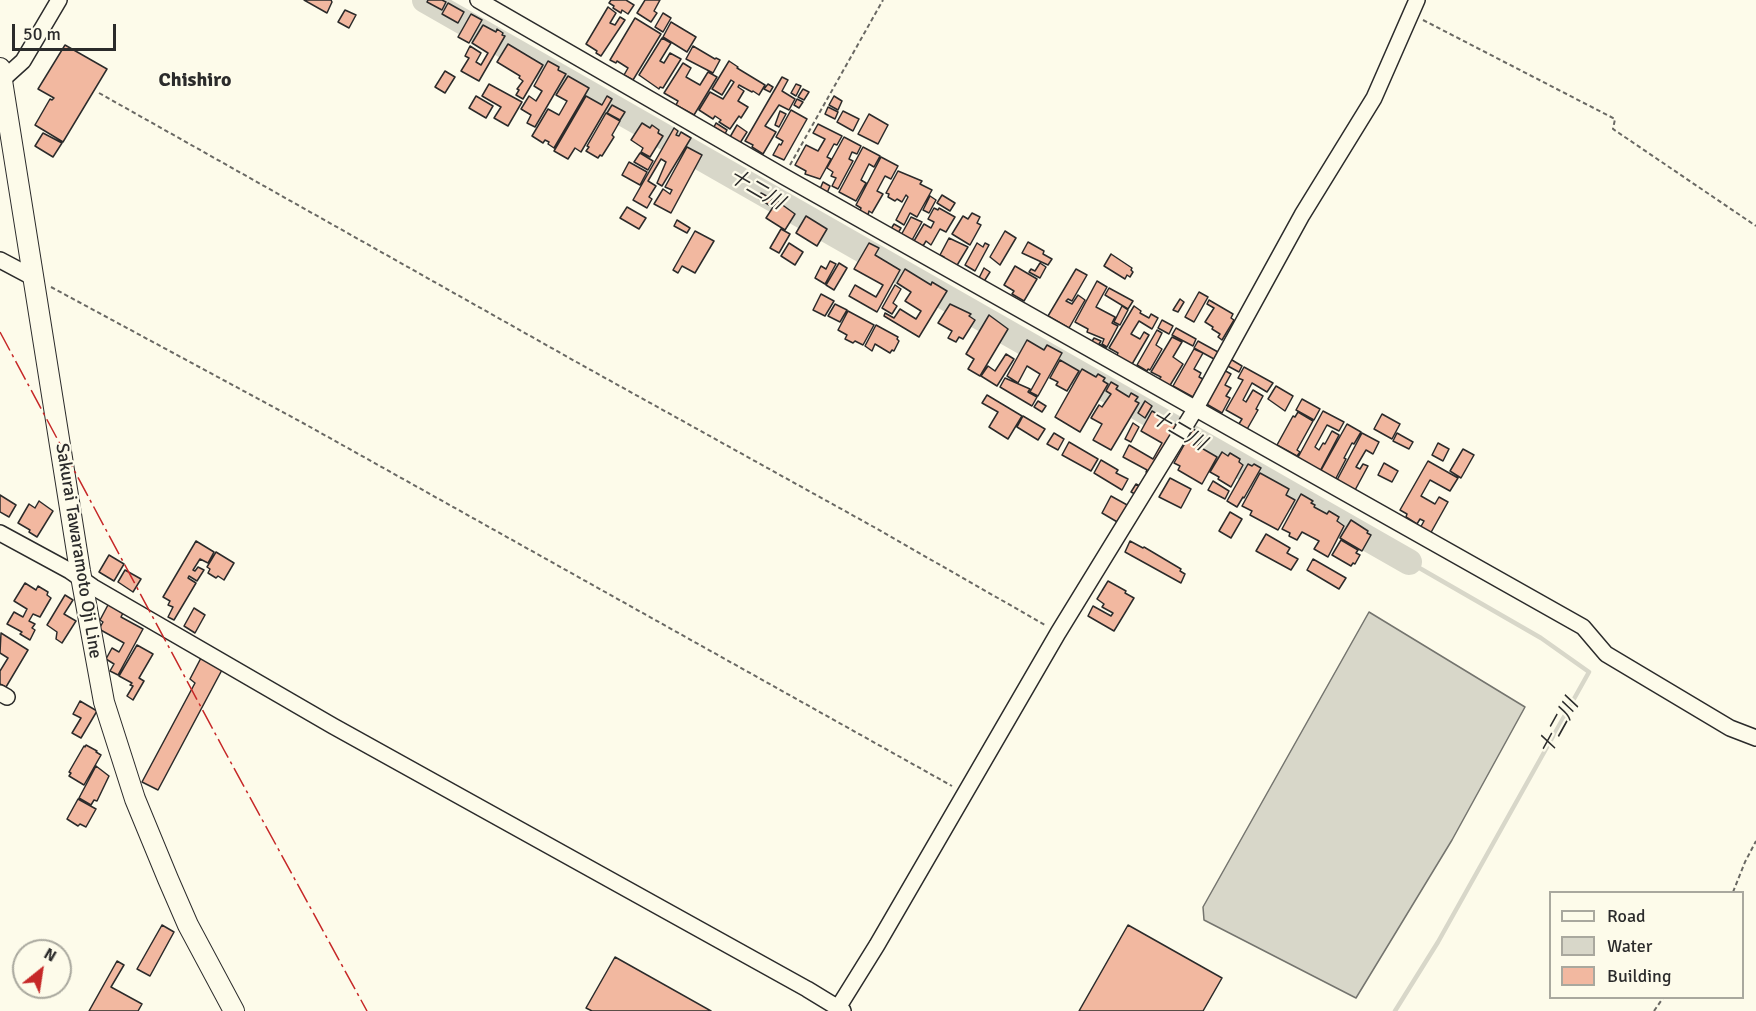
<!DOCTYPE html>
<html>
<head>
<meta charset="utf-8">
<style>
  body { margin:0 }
  #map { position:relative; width:1756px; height:1011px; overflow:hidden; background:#fdfbea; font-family:Signika,sans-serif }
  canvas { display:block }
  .legend { position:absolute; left:1549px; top:891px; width:195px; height:108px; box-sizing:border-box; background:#fdfbea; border:2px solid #a9a89e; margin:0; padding:8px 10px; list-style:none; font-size:18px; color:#2b2b2b }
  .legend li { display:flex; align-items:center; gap:12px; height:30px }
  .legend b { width:30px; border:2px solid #a9a89e }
  .north { position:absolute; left:12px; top:939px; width:60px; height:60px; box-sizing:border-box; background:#fdfbea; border:2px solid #a9a89e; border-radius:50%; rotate:30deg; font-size:16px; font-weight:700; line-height:24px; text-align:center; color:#2b2b2b }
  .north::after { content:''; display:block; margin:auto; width:21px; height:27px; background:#c62828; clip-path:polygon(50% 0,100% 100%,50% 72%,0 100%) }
  .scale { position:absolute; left:12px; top:24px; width:104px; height:27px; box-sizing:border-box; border:3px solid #2b2b2b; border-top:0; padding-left:8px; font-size:18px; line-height:21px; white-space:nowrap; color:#2b2b2b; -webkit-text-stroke:4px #fdfbea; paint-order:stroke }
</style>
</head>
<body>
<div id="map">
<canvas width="1756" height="1011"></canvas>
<ul class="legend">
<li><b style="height:8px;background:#fdfbea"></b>Road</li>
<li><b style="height:16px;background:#d8d7c9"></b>Water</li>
<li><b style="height:16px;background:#f2b8a0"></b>Building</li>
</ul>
<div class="north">N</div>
<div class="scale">50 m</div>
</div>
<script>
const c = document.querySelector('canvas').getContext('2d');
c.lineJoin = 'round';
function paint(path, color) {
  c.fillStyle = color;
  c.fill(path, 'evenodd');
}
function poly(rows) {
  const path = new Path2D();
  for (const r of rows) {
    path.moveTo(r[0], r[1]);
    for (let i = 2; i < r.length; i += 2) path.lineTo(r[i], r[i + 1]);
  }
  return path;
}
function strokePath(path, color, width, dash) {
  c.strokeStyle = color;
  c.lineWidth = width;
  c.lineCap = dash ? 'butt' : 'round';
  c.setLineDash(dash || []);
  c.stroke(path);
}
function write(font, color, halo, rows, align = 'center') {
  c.font = font + ' Signika,"Noto Sans JP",sans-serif';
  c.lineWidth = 4.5;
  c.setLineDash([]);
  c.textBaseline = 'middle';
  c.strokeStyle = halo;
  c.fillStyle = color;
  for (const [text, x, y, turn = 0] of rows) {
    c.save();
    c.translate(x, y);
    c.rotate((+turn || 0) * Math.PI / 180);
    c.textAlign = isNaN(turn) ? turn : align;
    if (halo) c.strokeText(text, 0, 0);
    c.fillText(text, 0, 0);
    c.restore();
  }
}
const water = poly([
  [1369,612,1525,707,1452,840,1356,998,1204,920,1203,907,1369,612]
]);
paint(water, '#d8d7c9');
strokePath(water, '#74746e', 1.5);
strokePath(poly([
  [1395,1011,1438,942,1589,672,1541,638,1409,562]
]), '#d8d7c9', 4.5);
strokePath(poly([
  [425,0,1409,562]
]), '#d8d7c9', 26);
const building = poly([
  [304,0,331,0,332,2,327,13,304,0],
  [428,0,442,0,446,2,442,10,427,2,428,0],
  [611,0,626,0,634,5,628,14,622,10,621,13,613,8,614,6,609,3,611,0],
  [645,0,660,0,654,11,657,13,651,22,637,13,645,0],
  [448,3,464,12,458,23,442,14,448,3],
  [608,7,616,13,610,23,615,25,620,17,625,20,601,56,596,53,597,51,586,44,608,7],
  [345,10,356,15,349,28,338,22,345,10],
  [663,13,671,18,663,32,655,27,663,13],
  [471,14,482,20,469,43,458,37,471,14],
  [635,18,661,34,633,80,624,75,628,68,617,61,616,63,610,60,635,18],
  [671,22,696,37,687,52,663,37,671,22],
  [483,25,496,32,497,29,503,33,502,35,505,36,479,81,461,71,469,58,465,56,470,46,481,53,476,62,481,65,488,53,472,43,483,25],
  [662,38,671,43,660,61,664,63,670,53,681,59,663,88,660,87,659,89,639,75,662,38],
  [508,44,543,65,523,99,516,95,519,90,517,89,523,81,519,78,520,76,497,62,508,44],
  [65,45,107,69,63,142,35,125,50,99,52,100,54,98,38,89,65,45],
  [693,46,715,59,716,58,720,60,713,73,686,59,693,46],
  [548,61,559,67,558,70,566,74,535,127,527,123,531,115,521,109,529,96,536,101,542,91,534,86,548,61],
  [729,61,738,67,737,68,765,85,759,95,753,91,752,92,739,85,738,87,744,91,738,101,748,107,741,118,739,116,730,129,719,122,721,120,715,116,713,119,699,110,710,92,723,99,734,82,731,80,722,95,712,89,729,61],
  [683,63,691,68,686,77,700,85,708,72,717,77,694,115,676,105,678,101,664,93,683,63],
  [445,71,455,77,445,93,435,87,445,71],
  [568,76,589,88,554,148,548,144,549,142,545,140,543,143,532,136,548,109,559,115,567,101,556,95,568,76],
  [782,77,788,80,782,91,795,99,789,110,779,105,765,126,776,132,763,154,752,147,753,145,745,141,782,77],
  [489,84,522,102,508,126,494,118,501,107,482,96,489,84],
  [768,84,773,87,770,92,764,89,768,84],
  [796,84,801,86,796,96,791,93,796,84],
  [803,89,809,92,804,100,798,97,803,89],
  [476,96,493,106,486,118,469,108,476,96],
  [586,96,602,105,607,96,612,99,581,152,575,148,568,159,554,151,586,96],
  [834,96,842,101,838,110,829,105,834,96],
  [797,99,803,102,799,108,794,105,797,99],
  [612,105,625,112,620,120,607,113,612,105],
  [828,107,838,112,835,119,825,114,828,107],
  [791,110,807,119,784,160,773,155,779,144,781,145,783,141,776,137,791,110],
  [780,111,786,114,779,127,775,125,780,111],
  [843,111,859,119,853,131,837,122,843,111],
  [606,113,620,121,612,135,614,137,602,156,600,155,598,158,586,151,589,147,587,146,606,113],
  [869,114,888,125,878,144,858,134,869,114],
  [642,123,650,128,652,125,659,130,658,133,663,136,650,157,641,152,643,148,631,140,642,123],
  [716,123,727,130,725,134,714,127,716,123],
  [818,124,842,136,837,145,834,144,827,157,831,159,820,179,805,174,806,171,795,165,806,145,818,151,825,139,813,133,818,124],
  [737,125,747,132,740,143,730,137,737,125],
  [674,128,678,131,676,135,679,136,681,132,691,138,662,186,657,183,666,162,661,159,648,181,656,186,649,197,652,199,647,208,633,200,674,128],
  [43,133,62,143,53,157,35,146,43,133],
  [844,137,861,146,857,154,852,152,849,159,853,161,838,189,832,186,836,178,831,176,833,172,827,168,844,137],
  [687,147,702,155,671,213,654,204,663,189,670,194,672,190,665,187,687,147],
  [863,147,880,156,874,167,869,164,861,180,866,183,856,201,839,192,863,147],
  [640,153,653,161,648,170,634,162,640,153],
  [881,157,898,166,891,179,885,176,877,191,883,194,872,213,869,211,868,215,860,211,861,208,856,205,881,157],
  [629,162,647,172,640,185,622,175,629,162],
  [898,171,922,181,920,184,932,190,917,217,910,213,904,225,896,220,908,197,906,195,902,202,897,199,895,201,888,197,889,194,886,193,898,171],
  [823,182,830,186,827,193,820,189,823,182],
  [761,193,772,199,769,205,758,198,761,193],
  [942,195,955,203,950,211,937,203,942,195],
  [930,196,936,200,929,213,923,210,930,196],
  [777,201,795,214,785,230,766,218,777,201],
  [627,207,646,218,639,229,620,218,627,207],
  [934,208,938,210,939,208,955,217,946,232,940,229,931,245,926,241,923,246,914,241,924,224,931,228,934,222,928,219,934,208],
  [972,213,980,217,977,223,981,225,970,245,952,234,963,216,968,219,972,213],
  [806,216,827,229,817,246,796,233,806,216],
  [911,217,922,222,911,242,900,237,911,217],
  [677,220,690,228,687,233,674,226,677,220],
  [894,224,901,228,898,233,891,229,894,224],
  [781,229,790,234,779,253,770,248,781,229],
  [695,231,714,241,695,273,682,266,678,273,673,270,695,231],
  [1005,231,1016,238,1000,265,990,257,1005,231],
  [949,238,968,247,956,267,943,259,944,257,940,255,949,238],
  [1028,242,1044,251,1043,254,1052,259,1048,265,1022,253,1028,242],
  [789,243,803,252,795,265,781,256,789,243],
  [869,243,879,248,875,255,900,270,877,312,849,296,855,285,876,297,883,285,854,269,869,243],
  [977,243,983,247,985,243,989,245,975,271,965,265,977,243],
  [1111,254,1132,268,1131,270,1133,272,1130,277,1127,275,1125,279,1104,266,1111,254],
  [830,261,836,264,825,284,815,278,821,266,826,269,830,261],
  [839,263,847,268,834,290,826,285,839,263],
  [1040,263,1046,267,1040,278,1029,272,1031,269,1035,271,1040,263],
  [1015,266,1037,279,1024,301,1012,294,1014,291,1004,285,1015,266],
  [984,268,990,272,983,283,978,280,984,268],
  [905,269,931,285,932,282,947,291,919,337,884,316,885,313,894,318,900,309,916,319,921,311,905,301,911,292,897,283,905,269],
  [1076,269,1087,275,1072,301,1068,299,1066,301,1072,304,1078,295,1085,300,1069,328,1048,316,1076,269],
  [1097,281,1107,287,1096,307,1115,317,1112,323,1118,326,1107,347,1102,344,1104,339,1087,332,1088,329,1075,322,1097,281],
  [895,285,901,289,893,303,897,306,892,314,882,308,895,285],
  [1109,288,1133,301,1128,309,1105,295,1109,288],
  [1199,292,1208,297,1194,322,1185,317,1199,292],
  [821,294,834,301,825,316,813,310,821,294],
  [1180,299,1184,302,1178,312,1173,310,1180,299],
  [1209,300,1233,314,1231,318,1234,320,1222,340,1218,337,1220,334,1212,329,1213,327,1205,322,1214,308,1207,304,1209,300],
  [835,304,847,310,840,322,828,316,835,304],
  [950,304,971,314,969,316,975,320,963,339,959,337,956,342,948,338,952,331,938,323,950,304],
  [1122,306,1128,310,1120,325,1114,322,1122,306],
  [1134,306,1141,311,1140,313,1149,318,1151,314,1158,318,1152,329,1139,321,1131,334,1140,339,1144,332,1149,335,1131,366,1116,357,1118,353,1109,348,1134,306],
  [848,311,874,325,863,345,855,341,853,343,845,339,847,335,838,330,848,311],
  [989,315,1008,329,980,376,968,369,974,359,966,354,989,315],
  [1162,320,1173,326,1169,334,1158,328,1162,320],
  [876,325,898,337,897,339,899,341,894,351,892,350,890,353,875,344,872,351,865,346,876,325],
  [1176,328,1196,339,1193,346,1172,335,1176,328],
  [1157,330,1162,333,1156,345,1162,349,1150,370,1148,369,1147,371,1137,365,1157,330],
  [1172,337,1182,342,1173,357,1183,364,1169,387,1159,379,1161,377,1151,372,1172,337],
  [1094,338,1101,341,1099,344,1106,348,1105,351,1091,343,1094,338],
  [1027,340,1044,350,1047,345,1062,353,1038,396,1030,392,1040,374,1027,366,1018,383,1007,376,1027,340],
  [1198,341,1218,352,1214,359,1194,348,1198,341],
  [1194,349,1203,353,1194,369,1201,373,1199,377,1203,379,1193,397,1173,386,1194,349],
  [1006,354,1014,359,997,386,981,376,988,366,995,371,1006,354],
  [1227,357,1242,366,1239,372,1224,364,1227,357],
  [1060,360,1079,371,1067,391,1056,385,1058,382,1050,378,1060,360],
  [1244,367,1273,383,1267,392,1252,383,1243,400,1246,402,1253,390,1263,396,1256,409,1258,410,1246,431,1237,427,1242,419,1226,410,1243,380,1238,378,1244,367],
  [1082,369,1096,377,1098,374,1105,378,1103,381,1108,384,1080,432,1055,417,1082,369],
  [1222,369,1231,374,1225,385,1231,388,1226,396,1230,398,1222,413,1203,402,1222,369],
  [1005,378,1030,389,1028,392,1037,397,1032,406,1000,387,1005,378],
  [1111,382,1118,386,1116,389,1129,397,1131,393,1138,397,1135,401,1139,403,1111,450,1093,440,1102,424,1091,418,1099,405,1102,407,1111,394,1106,391,1111,382],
  [1276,386,1293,396,1285,411,1268,399,1276,386],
  [987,395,1022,416,1008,439,989,427,998,412,982,403,987,395],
  [1302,399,1320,409,1314,420,1296,410,1302,399],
  [1038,401,1046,406,1042,412,1034,407,1038,401],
  [1145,401,1152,406,1145,418,1138,413,1145,401],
  [1152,411,1180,427,1154,476,1146,472,1147,470,1123,457,1129,445,1153,459,1162,443,1141,431,1152,411],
  [1323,411,1344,422,1339,431,1327,425,1315,447,1319,450,1323,443,1325,444,1332,431,1339,435,1319,473,1296,461,1323,411],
  [1298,412,1313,421,1297,450,1300,452,1297,456,1277,445,1293,416,1295,417,1298,412],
  [1382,414,1400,424,1392,439,1374,429,1382,414],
  [1023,416,1045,429,1038,440,1017,427,1023,416],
  [1133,423,1139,427,1131,442,1125,439,1133,423],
  [1347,424,1361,432,1354,444,1352,443,1344,458,1346,459,1334,482,1319,474,1347,424],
  [1193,429,1204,436,1198,446,1217,457,1202,484,1178,470,1180,466,1174,463,1193,429],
  [1054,433,1064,439,1058,450,1047,444,1054,433],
  [1362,433,1379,442,1373,454,1366,450,1356,467,1360,469,1363,464,1368,466,1354,492,1336,482,1362,433],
  [1397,433,1413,442,1409,449,1393,441,1397,433],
  [1069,442,1098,459,1091,471,1062,455,1069,442],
  [1438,443,1449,449,1443,461,1432,455,1438,443],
  [1463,449,1474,455,1461,478,1450,471,1463,449],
  [1222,452,1228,456,1230,453,1240,459,1239,462,1243,465,1231,487,1218,479,1219,477,1210,472,1222,452],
  [1101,460,1118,470,1116,473,1128,479,1122,490,1094,473,1101,460],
  [1428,461,1458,478,1450,491,1430,480,1421,496,1435,504,1439,497,1448,502,1429,536,1419,530,1424,521,1420,519,1417,524,1406,517,1407,514,1400,510,1428,461],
  [1384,463,1398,471,1392,482,1378,475,1384,463],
  [1248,464,1252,466,1254,464,1261,468,1244,498,1243,497,1237,507,1227,501,1248,464],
  [1260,473,1289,489,1286,495,1295,500,1278,530,1250,515,1252,511,1242,506,1260,473],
  [1170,478,1191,489,1181,508,1159,497,1170,478],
  [1213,481,1229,491,1225,499,1208,490,1213,481],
  [1136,484,1144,488,1139,496,1131,492,1136,484],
  [1301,494,1313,501,1311,503,1315,505,1314,507,1327,514,1329,511,1339,517,1337,521,1344,526,1328,557,1314,549,1319,541,1302,532,1297,540,1289,536,1290,533,1282,529,1301,494],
  [0,495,16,505,9,517,0,512,0,495],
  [1111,496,1129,506,1119,523,1102,513,1111,496],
  [39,501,53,511,37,537,29,532,30,530,18,523,29,504,35,508,39,501],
  [1230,512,1242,519,1231,538,1219,531,1230,512],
  [1351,520,1368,531,1367,533,1371,535,1362,551,1340,538,1351,520],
  [1266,534,1290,548,1287,553,1298,559,1291,570,1256,551,1266,534],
  [1341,540,1358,550,1356,553,1360,555,1355,564,1353,563,1351,566,1332,555,1341,540],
  [196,541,214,552,208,563,200,559,193,570,195,571,198,567,204,570,197,581,189,576,188,578,196,583,174,620,168,617,173,607,168,605,170,601,163,597,196,541],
  [1130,541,1143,548,1144,547,1181,569,1180,571,1185,574,1181,583,1125,552,1130,541],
  [216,552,234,563,224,580,218,576,216,578,208,573,210,569,207,567,216,552],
  [109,555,124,564,114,581,99,572,109,555],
  [1313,559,1346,578,1339,589,1307,570,1313,559],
  [125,570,141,579,133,592,118,582,125,570],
  [1108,581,1126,591,1125,593,1134,598,1114,631,1088,616,1093,606,1111,616,1113,613,1102,607,1104,604,1097,599,1108,581],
  [25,583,36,590,38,586,48,592,47,595,51,598,40,617,33,614,29,621,35,624,32,628,35,630,30,640,20,634,22,632,7,624,14,612,23,617,27,609,14,601,25,583],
  [65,595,73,600,64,614,76,621,62,643,56,639,57,632,47,625,65,595],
  [109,603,124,611,121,617,143,629,118,675,110,671,114,664,106,659,112,648,119,652,124,643,99,629,103,622,100,620,109,603],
  [194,608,205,615,195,633,184,626,194,608],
  [1,633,28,650,6,687,0,684,0,671,8,658,0,653,1,633],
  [137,645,153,654,139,678,144,681,133,700,127,696,133,686,130,685,132,683,119,676,137,645],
  [202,656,223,668,158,790,142,782,195,683,190,679,202,656],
  [80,701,97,711,81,738,72,733,81,718,73,714,80,701],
  [86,745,97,751,96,752,101,755,84,785,69,776,71,773,69,772,84,746,85,747,86,745],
  [96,766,109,776,97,801,94,800,91,805,79,798,96,766],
  [78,799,96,809,86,827,80,824,78,826,67,819,78,799],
  [162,925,174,932,150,976,137,969,162,925],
  [1128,925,1222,978,1203,1011,1079,1011,1128,925],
  [615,957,711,1011,592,1011,586,1008,615,957],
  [117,961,124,965,111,987,142,1004,138,1011,89,1011,117,961]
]);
paint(building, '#f2b8a0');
strokePath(building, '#2b2b2b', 1.5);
const minor = poly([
  [478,0,783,176,1583,627,1606,654,1730,728,1756,738],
  [2,80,23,61,59,0],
  [0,260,34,278],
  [0,533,70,571,93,587,333,726,807,989,843,1011],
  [0,693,7,697],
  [836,1011,877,945,1058,633,1196,408,1302,215,1374,98,1417,0]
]);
const major = poly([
  [0,68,80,571,104,702,135,799,168,879,188,925,234,1011]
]);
strokePath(minor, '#2b2b2b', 18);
strokePath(major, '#2b2b2b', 22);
strokePath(poly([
  [1423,20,1615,119,1613,129,1756,226],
  [99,93,580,364,872,526,1045,625],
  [790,165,883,0],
  [51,287,303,423,952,786],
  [1733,892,1745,862,1756,841],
  [1654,1011,1663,998]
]), '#6a6964', 2, [4.5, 3]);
strokePath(minor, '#fdfbea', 15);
strokePath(major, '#fdfbea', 20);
strokePath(poly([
  [0,332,224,750,367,1011]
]), '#c62828', 1.5, [21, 4.5, 3, 4.5]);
write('18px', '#2b2b2b', '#fdfbea', [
  ["Sakurai Tawaramoto Oji Line",78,551,81]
]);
write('bold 20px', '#2b2b2b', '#fdfbea', [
  ["Chishiro",195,81]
]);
write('italic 20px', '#2b2b2b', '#fdfbea', [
  ["十二川",756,190,30],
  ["十二川",1178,431,30],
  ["十二川",1559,727,-61]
]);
</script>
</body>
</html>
